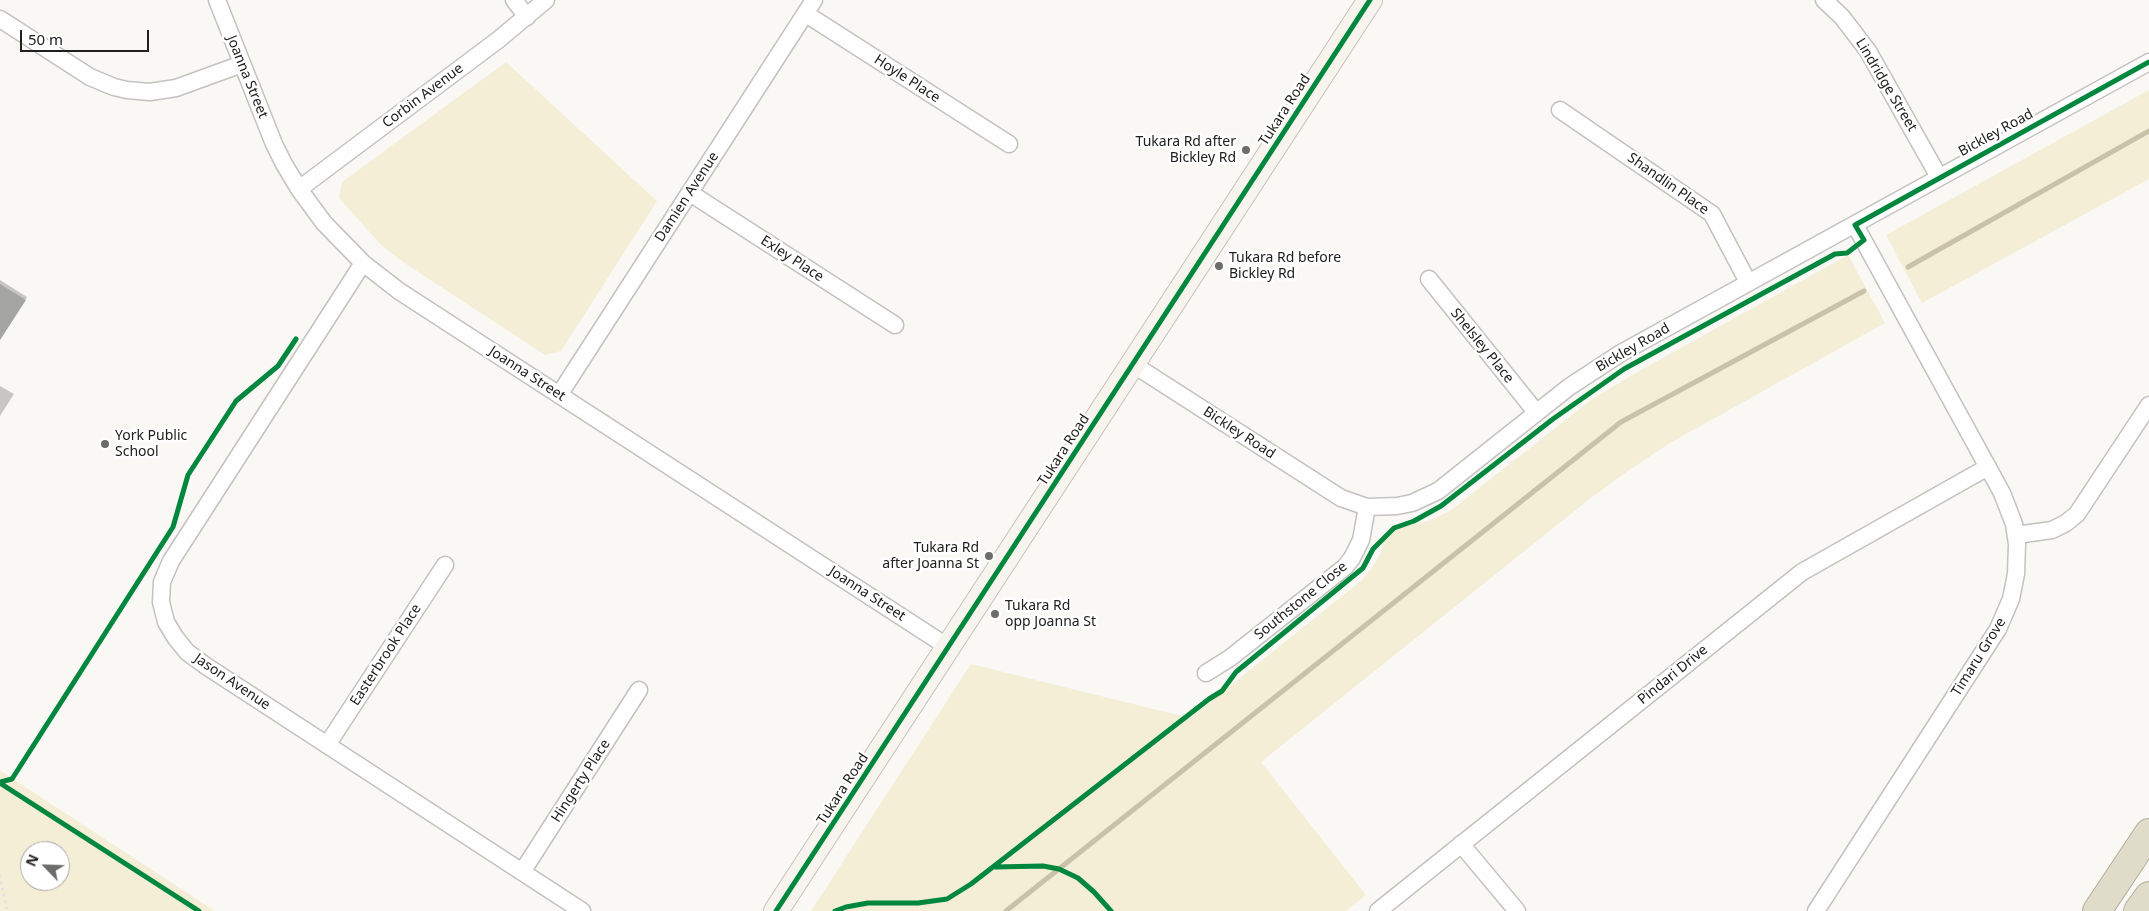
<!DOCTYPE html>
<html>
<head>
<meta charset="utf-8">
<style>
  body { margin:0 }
  #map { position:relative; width:2149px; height:911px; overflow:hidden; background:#f9f8f5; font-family:"Noto Sans",sans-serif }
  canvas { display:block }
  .north { position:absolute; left:20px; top:841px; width:50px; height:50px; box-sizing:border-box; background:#fff; border:1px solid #a6a6a5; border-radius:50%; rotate:294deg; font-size:14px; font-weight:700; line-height:20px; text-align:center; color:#20201e }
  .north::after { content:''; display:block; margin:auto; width:18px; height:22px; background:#6c6c69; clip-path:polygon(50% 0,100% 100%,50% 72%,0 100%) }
  .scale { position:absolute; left:20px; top:30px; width:129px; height:22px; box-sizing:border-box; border:2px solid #20201e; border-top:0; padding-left:6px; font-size:15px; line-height:18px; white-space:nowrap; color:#20201e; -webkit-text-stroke:4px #fff; paint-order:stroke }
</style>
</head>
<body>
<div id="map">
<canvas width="2149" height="911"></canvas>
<div class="north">N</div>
<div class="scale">50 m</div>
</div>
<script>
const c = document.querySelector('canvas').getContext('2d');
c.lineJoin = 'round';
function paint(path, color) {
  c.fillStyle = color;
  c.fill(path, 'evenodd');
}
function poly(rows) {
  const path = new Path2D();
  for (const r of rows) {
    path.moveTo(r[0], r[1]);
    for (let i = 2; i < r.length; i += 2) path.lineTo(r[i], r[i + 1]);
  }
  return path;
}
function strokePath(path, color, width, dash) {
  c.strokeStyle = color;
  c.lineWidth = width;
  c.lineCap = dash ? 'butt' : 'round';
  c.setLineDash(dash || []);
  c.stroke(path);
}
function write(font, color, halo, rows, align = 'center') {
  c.font = font + ' "Noto Sans",sans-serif';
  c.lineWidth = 5;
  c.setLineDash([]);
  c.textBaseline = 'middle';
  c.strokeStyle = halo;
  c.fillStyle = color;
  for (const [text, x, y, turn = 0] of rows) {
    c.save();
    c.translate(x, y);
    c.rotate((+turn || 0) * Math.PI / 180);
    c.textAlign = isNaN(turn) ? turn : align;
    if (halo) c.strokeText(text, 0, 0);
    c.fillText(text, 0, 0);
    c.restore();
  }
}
paint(poly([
  [506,62,657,201,561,351,545,355,406,264,381,245,339,198,342,182],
  [2149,90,2149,179,1922,303,1886,235],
  [1848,255,1885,323,1670,443,1625,473,1592,497,1261,762,1366,895,1346,911,811,911,971,664,1190,718,1361,581,1372,568,1381,552,1384,540,1396,529,1428,521,1450,511,1591,400,1634,374],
  [0,770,16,781,215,911,0,911],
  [30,851,60,851,60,881,30,881]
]), '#f4eed7');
paint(poly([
  [0,280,27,297,0,340],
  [0,386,14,394,0,416]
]), '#0003');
strokePath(poly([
  [1908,267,2149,131],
  [1006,911,1621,422,1864,291]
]), '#c9c2a7', 5);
paint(poly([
  [0,284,26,300,0,340]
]), '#a5a5a3');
const street = poly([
  [217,0,274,144,284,164,299,189,324,223,363,263,399,291,948,647],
  [514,0,527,17],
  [1824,0,1842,17,1868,51,1939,177],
  [806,14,1009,144],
  [0,19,90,77,114,87,127,90,150,92,176,88,242,64],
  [1560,110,1712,214,1748,282],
  [299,189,498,40,546,0],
  [690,193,895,325],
  [363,263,171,561,162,582,161,602,166,622,175,637,187,652,206,666,582,911],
  [1429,279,1536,412],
  [1134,365,1341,498,1367,507,1397,506,1412,503,1438,491,1569,387,1621,353,2149,62],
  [559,395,814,0],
  [2016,535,2052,530,2066,523,2077,514,2149,405],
  [1206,673,1230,658,1345,567,1352,558,1361,540,1367,507],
  [327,745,445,565],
  [1461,844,1517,911],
  [522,872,639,690],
  [1378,911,1802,572,1988,467],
  [1816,911,1998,629,2011,599,2016,574,2017,544,2014,524,2002,493,1855,225]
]);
const secondary = poly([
  [776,911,1370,0]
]);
const highway = poly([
  [2097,911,2149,833],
  [2138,911,2149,896]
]);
strokePath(street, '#c3c2c0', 19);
strokePath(secondary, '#c3c2c0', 26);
strokePath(highway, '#b2ad98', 30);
strokePath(poly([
  [0,875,7,911]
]), '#e2e2e1', 3, [2.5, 4]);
strokePath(street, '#fefefe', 16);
strokePath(secondary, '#f6f4ed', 24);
strokePath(highway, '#e0dcca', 28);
strokePath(poly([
  [0,782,12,779,173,527,188,475,236,401,278,366,296,339],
  [0,783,199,911],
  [995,867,1043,866,1059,869,1078,878,1094,892,1111,911],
  [776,911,1370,0],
  [835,911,846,907,868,903,918,903,947,899,971,884,1209,699,1222,691,1236,672,1363,568,1373,549,1394,528,1414,521,1441,506,1553,419,1624,369,1835,254,1847,253,1864,240,1855,225,2149,62]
]), '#00873e', 5);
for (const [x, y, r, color] of [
  [1246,150,5,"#6c6c69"],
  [1219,266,5,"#6c6c69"],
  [105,444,5,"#6c6c69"],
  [989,556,5,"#6c6c69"],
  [995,614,5,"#6c6c69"]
]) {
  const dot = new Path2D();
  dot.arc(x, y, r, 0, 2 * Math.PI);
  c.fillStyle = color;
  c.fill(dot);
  strokePath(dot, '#fff', 2);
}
write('14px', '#20201e', '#fff', [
  ["Joanna Street",247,77,68],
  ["Hoyle Place",907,79,33],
  ["Lindridge Street",1886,85,59],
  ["Corbin Avenue",423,96,-37],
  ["Tukara Road",1285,110,-57],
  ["Bickley Road",1996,133,-29],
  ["Shandlin Place",1668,184,35],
  ["Damien Avenue",687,197,-57],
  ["Exley Place",792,259,33],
  ["Shelsley Place",1482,346,51],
  ["Bickley Road",1633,348,-30],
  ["Joanna Street",527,374,33],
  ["Bickley Road",1239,433,33],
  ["Tukara Road",1064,450,-57],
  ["Joanna Street",867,594,33],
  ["Southstone Close",1301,601,-39],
  ["Easterbrook Place",386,655,-57],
  ["Timaru Grove",1979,657,-58],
  ["Pindari Drive",1673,675,-39],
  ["Jason Avenue",232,682,34],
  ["Hingerty Place",581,781,-57],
  ["Tukara Road",843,789,-57]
]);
write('14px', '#20201e', '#fff', [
  ["Tukara Rd after",1236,142,"right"],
  ["Bickley Rd",1236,158,"right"],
  ["Tukara Rd before",1229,258],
  ["Bickley Rd",1229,274],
  ["York Public",115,436],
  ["School",115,452],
  ["Tukara Rd",979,548,"right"],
  ["after Joanna St",979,564,"right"],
  ["Tukara Rd",1005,606],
  ["opp Joanna St",1005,622]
], 'left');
</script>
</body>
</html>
